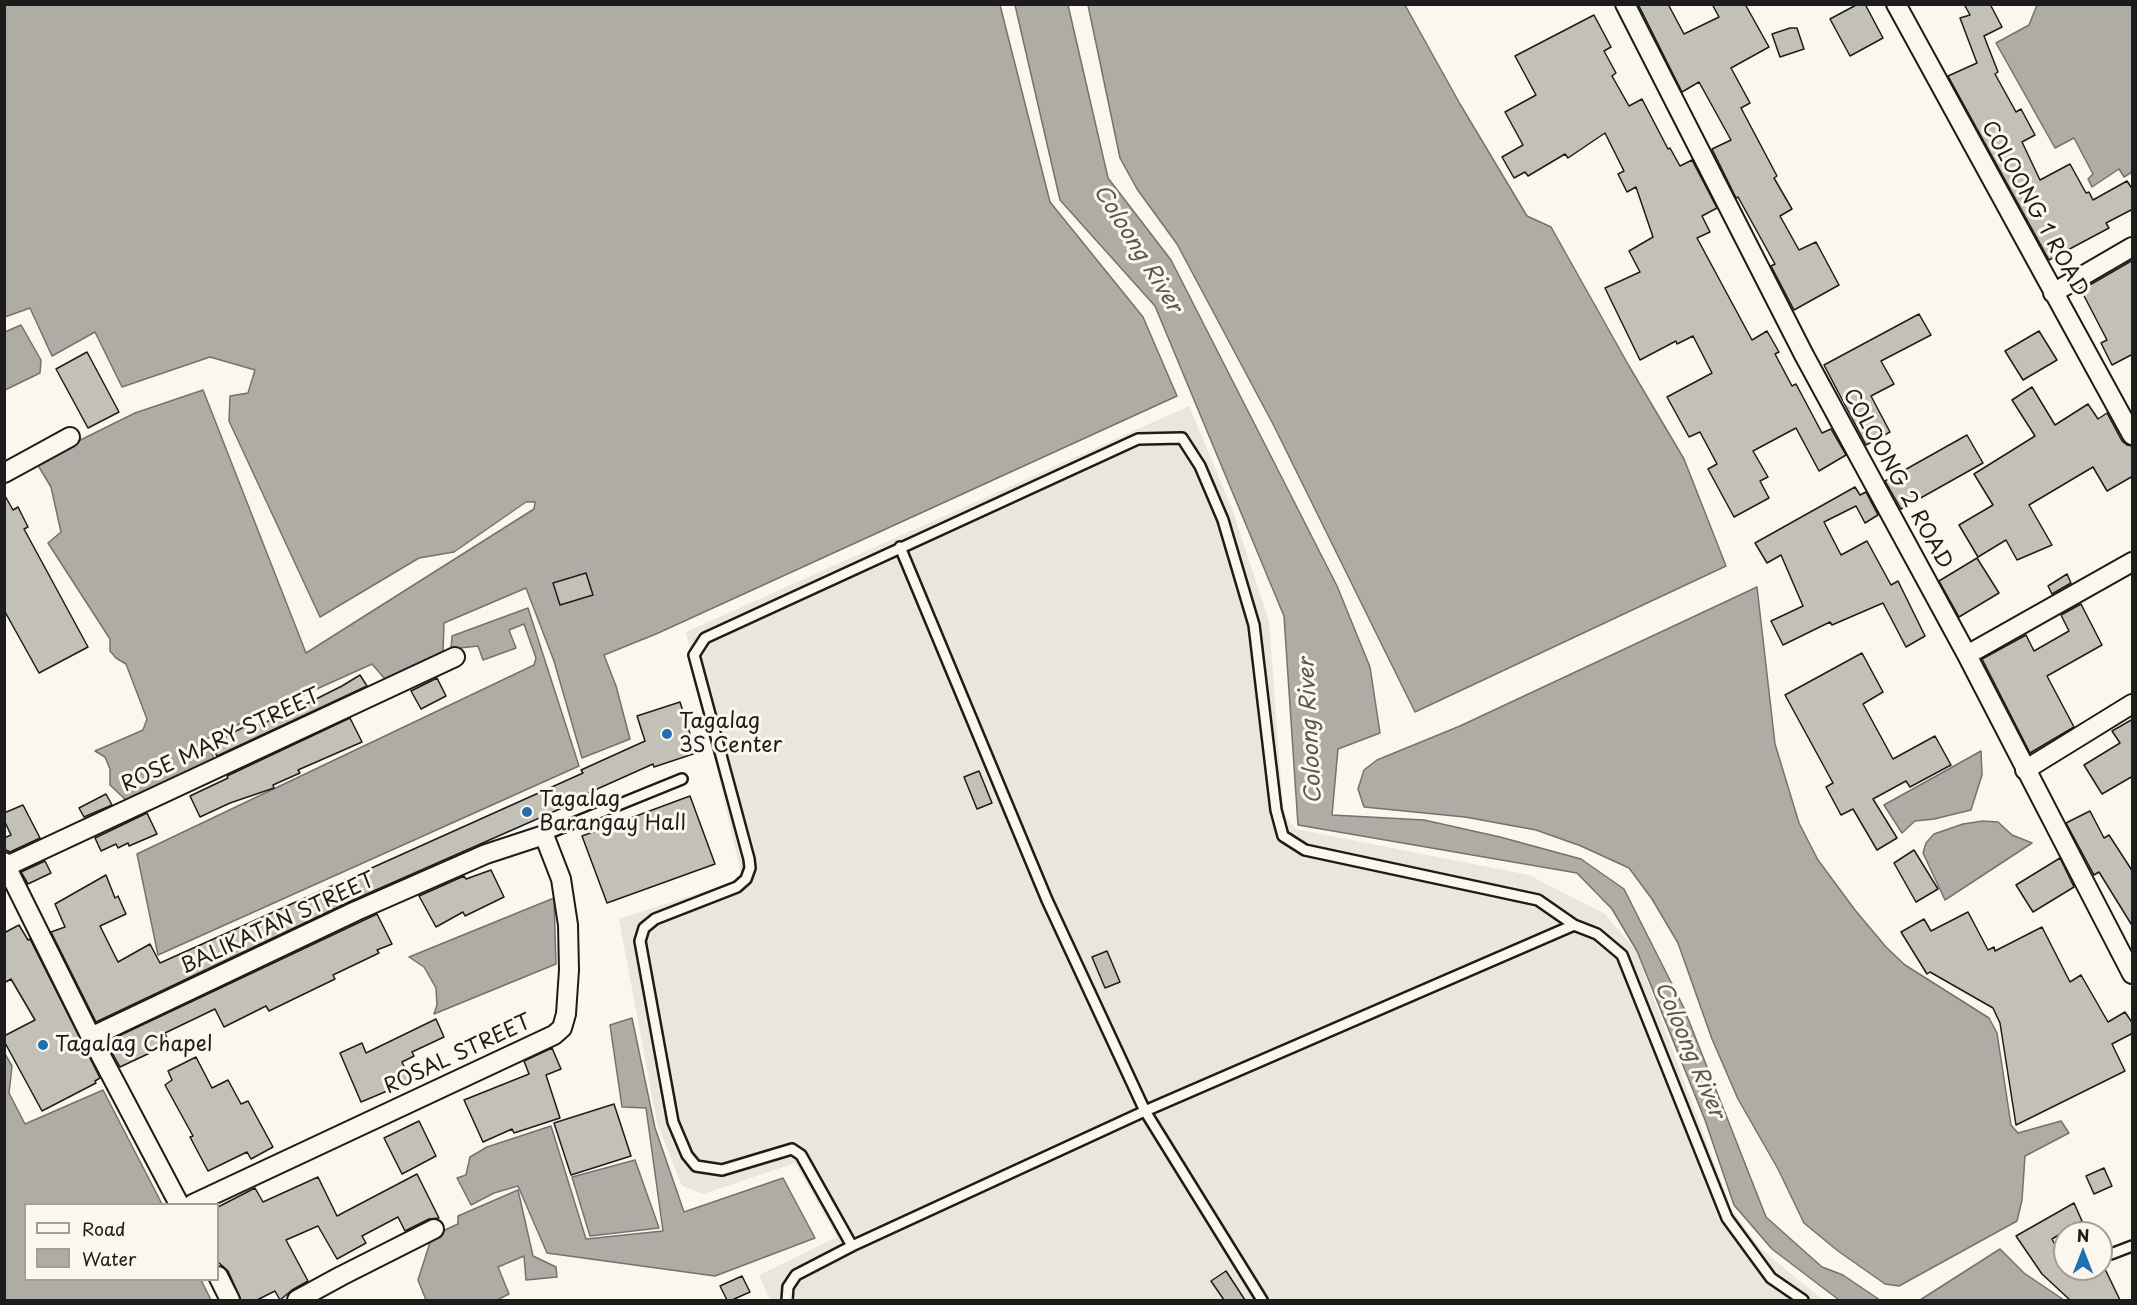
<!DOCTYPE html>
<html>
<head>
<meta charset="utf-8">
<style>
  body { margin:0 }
  #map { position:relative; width:2137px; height:1305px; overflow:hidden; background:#fbf7ec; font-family:"Playpen Sans",sans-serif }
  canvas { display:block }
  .frame { position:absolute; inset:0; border:6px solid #1c1c1c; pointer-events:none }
  .legend { position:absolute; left:24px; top:1203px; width:195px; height:78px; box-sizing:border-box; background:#fbf7ec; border:2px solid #a29f99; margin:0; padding:8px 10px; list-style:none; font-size:18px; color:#1c1c1c }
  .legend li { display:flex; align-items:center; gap:12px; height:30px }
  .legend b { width:30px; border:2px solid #a29f99 }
  .north { position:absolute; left:2053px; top:1221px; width:60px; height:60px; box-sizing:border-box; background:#fbf7ec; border:2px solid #a29f99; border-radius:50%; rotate:0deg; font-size:16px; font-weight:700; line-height:24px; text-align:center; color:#1c1c1c }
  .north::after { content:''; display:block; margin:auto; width:21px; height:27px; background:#1f6fb2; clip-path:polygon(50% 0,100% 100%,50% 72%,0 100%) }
</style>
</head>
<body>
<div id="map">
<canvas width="2137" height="1305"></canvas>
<div class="frame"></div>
<ul class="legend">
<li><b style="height:8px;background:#fbf7ec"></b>Road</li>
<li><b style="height:16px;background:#afaca5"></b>Water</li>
</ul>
<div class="north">N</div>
</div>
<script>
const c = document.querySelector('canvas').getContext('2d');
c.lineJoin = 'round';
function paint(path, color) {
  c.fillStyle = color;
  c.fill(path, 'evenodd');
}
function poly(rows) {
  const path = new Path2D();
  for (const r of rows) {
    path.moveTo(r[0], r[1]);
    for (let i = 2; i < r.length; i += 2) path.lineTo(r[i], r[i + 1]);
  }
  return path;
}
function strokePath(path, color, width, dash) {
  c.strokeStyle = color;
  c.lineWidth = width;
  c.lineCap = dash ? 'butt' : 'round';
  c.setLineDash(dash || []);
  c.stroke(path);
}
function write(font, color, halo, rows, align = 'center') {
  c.font = font + ' "Playpen Sans",sans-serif';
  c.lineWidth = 6;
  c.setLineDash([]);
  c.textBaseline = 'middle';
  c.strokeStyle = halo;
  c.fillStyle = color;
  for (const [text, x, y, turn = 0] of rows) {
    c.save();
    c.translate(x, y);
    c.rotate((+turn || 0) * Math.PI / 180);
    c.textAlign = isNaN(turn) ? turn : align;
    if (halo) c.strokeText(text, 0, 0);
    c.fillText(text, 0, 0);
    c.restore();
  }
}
paint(poly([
  [1189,406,1233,511,1269,621,1282,795,1285,816,1296,829,1529,875,1605,914,1636,951,1731,1208,1760,1248,1823,1300,770,1300,759,1275,837,1237,795,1163,703,1194,682,1186,657,1123,619,919,742,879,686,632]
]), '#eae6dc');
const water = poly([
  [5,5,1000,5,1050,202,1143,317,1177,396,656,634,604,655,616,686,630,739,582,758,554,661,526,588,444,623,443,653,385,679,372,664,204,740,214,758,127,801,110,785,110,769,105,757,95,751,143,730,147,719,126,664,116,658,110,651,110,639,48,543,61,532,51,487,36,462,135,413,203,390,306,653,534,509,535,502,526,502,454,552,419,558,320,617,229,421,230,396,248,393,255,370,210,357,122,387,95,332,52,356,30,308,5,317,5,5],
  [1015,5,1068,5,1108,178,1171,260,1337,586,1370,667,1380,733,1338,749,1332,815,1424,820,1500,837,1581,859,1624,889,1683,1006,1766,1217,1822,1267,1843,1275,1880,1300,1839,1300,1772,1249,1734,1205,1705,1120,1637,951,1612,909,1577,873,1298,825,1284,616,1155,306,1060,200,1015,5],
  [1088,5,1405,5,1460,104,1527,216,1551,227,1629,366,1684,459,1726,566,1415,712,1274,426,1177,244,1137,189,1120,158,1088,5],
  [2037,5,2132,5,2132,172,2124,177,2119,169,2092,187,2088,179,2093,174,2074,138,2055,148,1996,43,2029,25,2037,5],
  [21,325,41,360,40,373,5,390,5,332,21,325],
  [1757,587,1775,744,1799,823,1818,860,1855,910,1886,947,1905,965,1989,1018,1997,1033,2011,1125,2018,1133,2061,1121,2069,1133,2025,1156,2022,1200,2017,1221,1899,1286,1885,1284,1838,1251,1804,1223,1778,1169,1738,1099,1712,1039,1678,943,1652,899,1629,868,1581,846,1536,830,1465,817,1364,807,1358,789,1364,770,1377,760,1460,726,1757,587],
  [528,608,579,766,158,955,137,854,534,665,536,658,524,624,509,630,516,648,483,660,478,646,451,649,452,636,528,608],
  [1981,751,1982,775,1971,810,1934,819,1915,821,1902,833,1884,805,1981,751],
  [1983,821,1998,822,2012,835,2032,843,1945,900,1923,853,1926,843,1934,834,1963,824,1983,821],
  [554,898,556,964,434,1014,437,1005,436,988,424,967,409,957,554,898],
  [632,1018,655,1128,684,1212,783,1178,815,1238,715,1276,547,1253,518,1186,494,1193,471,1205,457,1178,466,1175,470,1157,487,1147,551,1126,586,1239,663,1231,646,1108,622,1107,610,1025,632,1018],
  [5,1054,12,1066,9,1093,25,1124,103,1090,162,1204,26,1204,26,1280,201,1280,211,1300,5,1300,5,1054],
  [635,1160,659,1228,590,1236,572,1177,635,1160],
  [518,1190,533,1256,556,1267,557,1277,526,1280,524,1256,498,1267,509,1294,497,1300,426,1300,418,1280,432,1236,458,1224,458,1216,518,1190],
  [2000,1249,2024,1273,2064,1300,1920,1300,2000,1249]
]);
paint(water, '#afaca5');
strokePath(water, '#74726e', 1.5);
const building = poly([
  [1638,4,1668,4,1684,34,1719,17,1712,4,1745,4,1769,47,1731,68,1750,103,1741,108,1777,176,1774,178,1792,209,1780,216,1799,250,1816,242,1839,285,1794,310,1771,266,1775,264,1738,197,1736,198,1712,149,1731,140,1699,82,1682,92,1638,4],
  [1858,4,1865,4,1883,38,1850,56,1830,19,1858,4],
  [1964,4,1990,4,2002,27,1984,36,1998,72,1995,74,2016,112,2021,109,2035,135,2022,142,2040,180,2070,164,2086,193,2089,192,2093,200,2127,181,2133,190,2133,209,2106,223,2109,228,2049,260,1948,76,1977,63,1960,18,1970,15,1964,4],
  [1594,15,1611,47,1604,51,1616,73,1612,76,1629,106,1642,99,1668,149,1670,148,1680,166,1692,160,1717,208,1702,216,1710,232,1697,238,1752,340,1767,331,1779,352,1775,354,1792,386,1796,384,1822,433,1831,429,1846,455,1819,471,1796,428,1753,451,1768,477,1760,481,1769,498,1734,517,1708,469,1717,464,1700,432,1689,437,1667,397,1712,373,1693,336,1677,344,1676,341,1640,360,1605,288,1640,272,1629,251,1653,237,1636,187,1627,192,1618,174,1624,171,1605,133,1568,158,1565,154,1528,176,1525,172,1514,178,1502,157,1523,145,1505,112,1536,95,1515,56,1594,15],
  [1790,28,1797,28,1804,49,1780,57,1772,34,1790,28],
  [2133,260,2133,354,2112,365,2101,343,2107,340,2081,290,2133,260],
  [1919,314,1931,335,1881,361,1894,384,1871,396,1890,432,1866,445,1824,365,1919,314],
  [2039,331,2057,360,2023,380,2005,351,2039,331],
  [87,352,119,412,88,428,56,369,87,352],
  [2032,387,2055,425,2088,404,2098,419,2107,413,2122,441,2127,445,2133,446,2133,476,2107,491,2093,467,2029,505,2052,545,2017,560,2006,540,1978,557,1959,525,1993,505,1974,474,2035,436,2012,400,2032,387],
  [1967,435,1983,463,1901,509,1885,481,1967,435],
  [1855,487,1860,495,1866,492,1878,515,1865,523,1856,506,1824,522,1841,555,1867,541,1891,585,1898,581,1925,636,1906,647,1883,603,1832,625,1830,622,1783,645,1771,621,1803,606,1781,555,1767,563,1755,543,1855,487],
  [4,494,13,510,18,507,28,527,24,529,88,647,39,673,4,610,4,494],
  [1977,558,1999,593,1959,617,1939,581,1977,558],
  [586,573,593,595,560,605,553,583,586,573],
  [2067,574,2071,583,2052,594,2048,586,2067,574],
  [2081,604,2102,645,2047,676,2074,727,2030,753,1982,659,2026,635,2034,651,2069,631,2061,615,2081,604],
  [1862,653,1883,692,1863,704,1893,759,1935,736,1951,765,1910,787,1906,781,1873,799,1897,838,1877,850,1853,809,1841,815,1826,787,1833,783,1785,695,1862,653],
  [360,675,367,686,217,756,210,744,246,726,248,730,296,709,342,686,360,675],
  [437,678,446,696,421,709,411,691,437,678],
  [680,702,696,753,654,767,653,764,586,794,587,797,351,901,96,1022,51,932,65,927,55,904,106,875,115,898,118,896,126,914,100,926,118,962,150,944,160,963,583,773,581,770,645,741,637,716,680,702],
  [350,718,362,742,298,770,300,773,273,785,274,788,230,803,200,817,190,796,228,778,227,776,350,718],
  [2133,719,2133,776,2102,794,2084,765,2120,743,2112,731,2133,719],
  [979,771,992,803,977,809,964,777,979,771],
  [106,794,112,805,84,817,79,808,106,794],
  [690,796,715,864,607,903,582,836,690,796],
  [23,805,40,838,10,852,4,849,4,838,11,835,4,820,4,813,23,805],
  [2090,811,2104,838,2109,835,2133,872,2133,927,2099,872,2094,875,2066,823,2090,811],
  [147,813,157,834,129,846,128,843,118,848,116,844,101,851,95,838,147,813],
  [1914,850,1938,889,1916,902,1894,863,1914,850],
  [2060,858,2074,887,2033,912,2016,885,2060,858],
  [45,861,51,873,28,884,21,872,45,861],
  [491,870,504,897,465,916,463,912,436,927,419,896,464,876,466,879,491,870],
  [1968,912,1988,950,1994,947,1995,951,2042,927,2070,982,2081,975,2108,1022,2125,1012,2133,1024,2133,1033,2112,1044,2125,1071,2016,1125,2000,1023,1993,1008,1930,972,1927,974,1901,932,1924,919,1931,931,1968,912],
  [377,914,392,944,377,950,379,953,333,975,335,979,269,1011,266,1006,224,1027,215,1009,165,1033,169,1044,120,1067,106,1042,377,914],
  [19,925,28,940,30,939,100,1078,95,1081,96,1083,42,1111,4,1041,4,1036,35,1020,11,979,4,983,4,933,19,925],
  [1107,951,1120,982,1105,988,1092,957,1107,951],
  [436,1019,444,1037,412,1052,414,1056,402,1062,411,1081,361,1102,340,1053,362,1043,366,1053,436,1019],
  [552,1048,561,1069,546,1075,560,1118,514,1133,512,1129,483,1142,464,1100,529,1074,524,1061,552,1048],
  [196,1057,212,1088,228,1080,241,1104,248,1101,273,1147,251,1159,247,1152,208,1171,190,1137,193,1136,165,1085,172,1080,168,1071,196,1057],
  [614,1104,631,1156,571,1175,554,1123,614,1104],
  [419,1121,436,1156,402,1174,384,1138,419,1121],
  [2104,1168,2112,1186,2094,1194,2086,1176,2104,1168],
  [417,1174,439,1218,429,1219,405,1231,398,1217,362,1236,366,1243,337,1259,318,1226,286,1240,308,1281,292,1290,280,1300,275,1291,257,1300,241,1300,228,1271,218,1262,218,1207,255,1188,263,1202,318,1177,337,1216,417,1174],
  [2074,1203,2082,1221,2052,1239,2065,1263,2065,1269,2105,1269,2120,1300,2070,1300,2042,1274,2016,1236,2074,1203],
  [1226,1271,1245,1300,1224,1300,1211,1281,1226,1271],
  [742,1276,750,1292,732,1300,727,1300,720,1286,742,1276]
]);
paint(building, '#c3c0b8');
strokePath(building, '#1c1c1c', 1.5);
const service = poly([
  [900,547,1047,900,1145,1111,1262,1300],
  [544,835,682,779],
  [852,1246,801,1155,792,1149,722,1170,696,1166,687,1155,673,1122,640,941,644,928,655,919,737,887,746,879,750,868,749,859,694,655,705,638,1138,439,1182,438,1200,466,1223,520,1254,625,1276,810,1283,836,1305,850,1538,900,1574,925,1597,934,1622,955,1727,1218,1771,1278,1803,1300],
  [2111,1254,2132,1246],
  [787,1300,788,1287,796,1275,852,1246,1145,1111,1574,925]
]);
const minor = poly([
  [1625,4,1804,355,1967,655,2132,974],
  [1896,4,2132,435],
  [2053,293,2132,247],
  [4,473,70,437],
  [1967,655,2132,562],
  [2025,770,2132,704],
  [4,862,91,1037,179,1204],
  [7,866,455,657],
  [91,1037,356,911,486,854,544,835,561,879,568,925,569,970,566,1014,562,1028,554,1035,193,1204],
  [218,1276,230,1300],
  [297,1300,341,1276,434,1229]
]);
strokePath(service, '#1c1c1c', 14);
strokePath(minor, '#1c1c1c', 22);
strokePath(service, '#fbf7ec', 9);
strokePath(minor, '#fbf7ec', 18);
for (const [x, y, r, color] of [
  [667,734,6,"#1f6fb2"],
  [527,812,6,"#1f6fb2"],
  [43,1045,6,"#1f6fb2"]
]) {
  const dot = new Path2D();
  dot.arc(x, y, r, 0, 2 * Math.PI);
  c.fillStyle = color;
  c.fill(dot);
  strokePath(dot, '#fbf7ec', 2);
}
write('21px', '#1c1c1c', '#fbf7ec', [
  ["COLOONG 1 ROAD",2034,209,61],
  ["COLOONG 2 ROAD",1897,479,61],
  ["ROSE MARY STREET",221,741,-25],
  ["BALIKATAN STREET",278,924,-25],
  ["ROSAL STREET",458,1055,-25]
]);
write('21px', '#1c1c1c', '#fbf7ec', [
  ["Tagalag",679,722],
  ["3S Center",679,746],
  ["Tagalag",539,800],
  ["Barangay Hall",539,824],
  ["Tagalag Chapel",55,1045]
], 'left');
write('italic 22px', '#575653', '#fbf7ec', [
  ["Coloong River",1137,249,58],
  ["Coloong River",1311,731,-93],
  ["Coloong River",1689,1050,67]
]);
</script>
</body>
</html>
